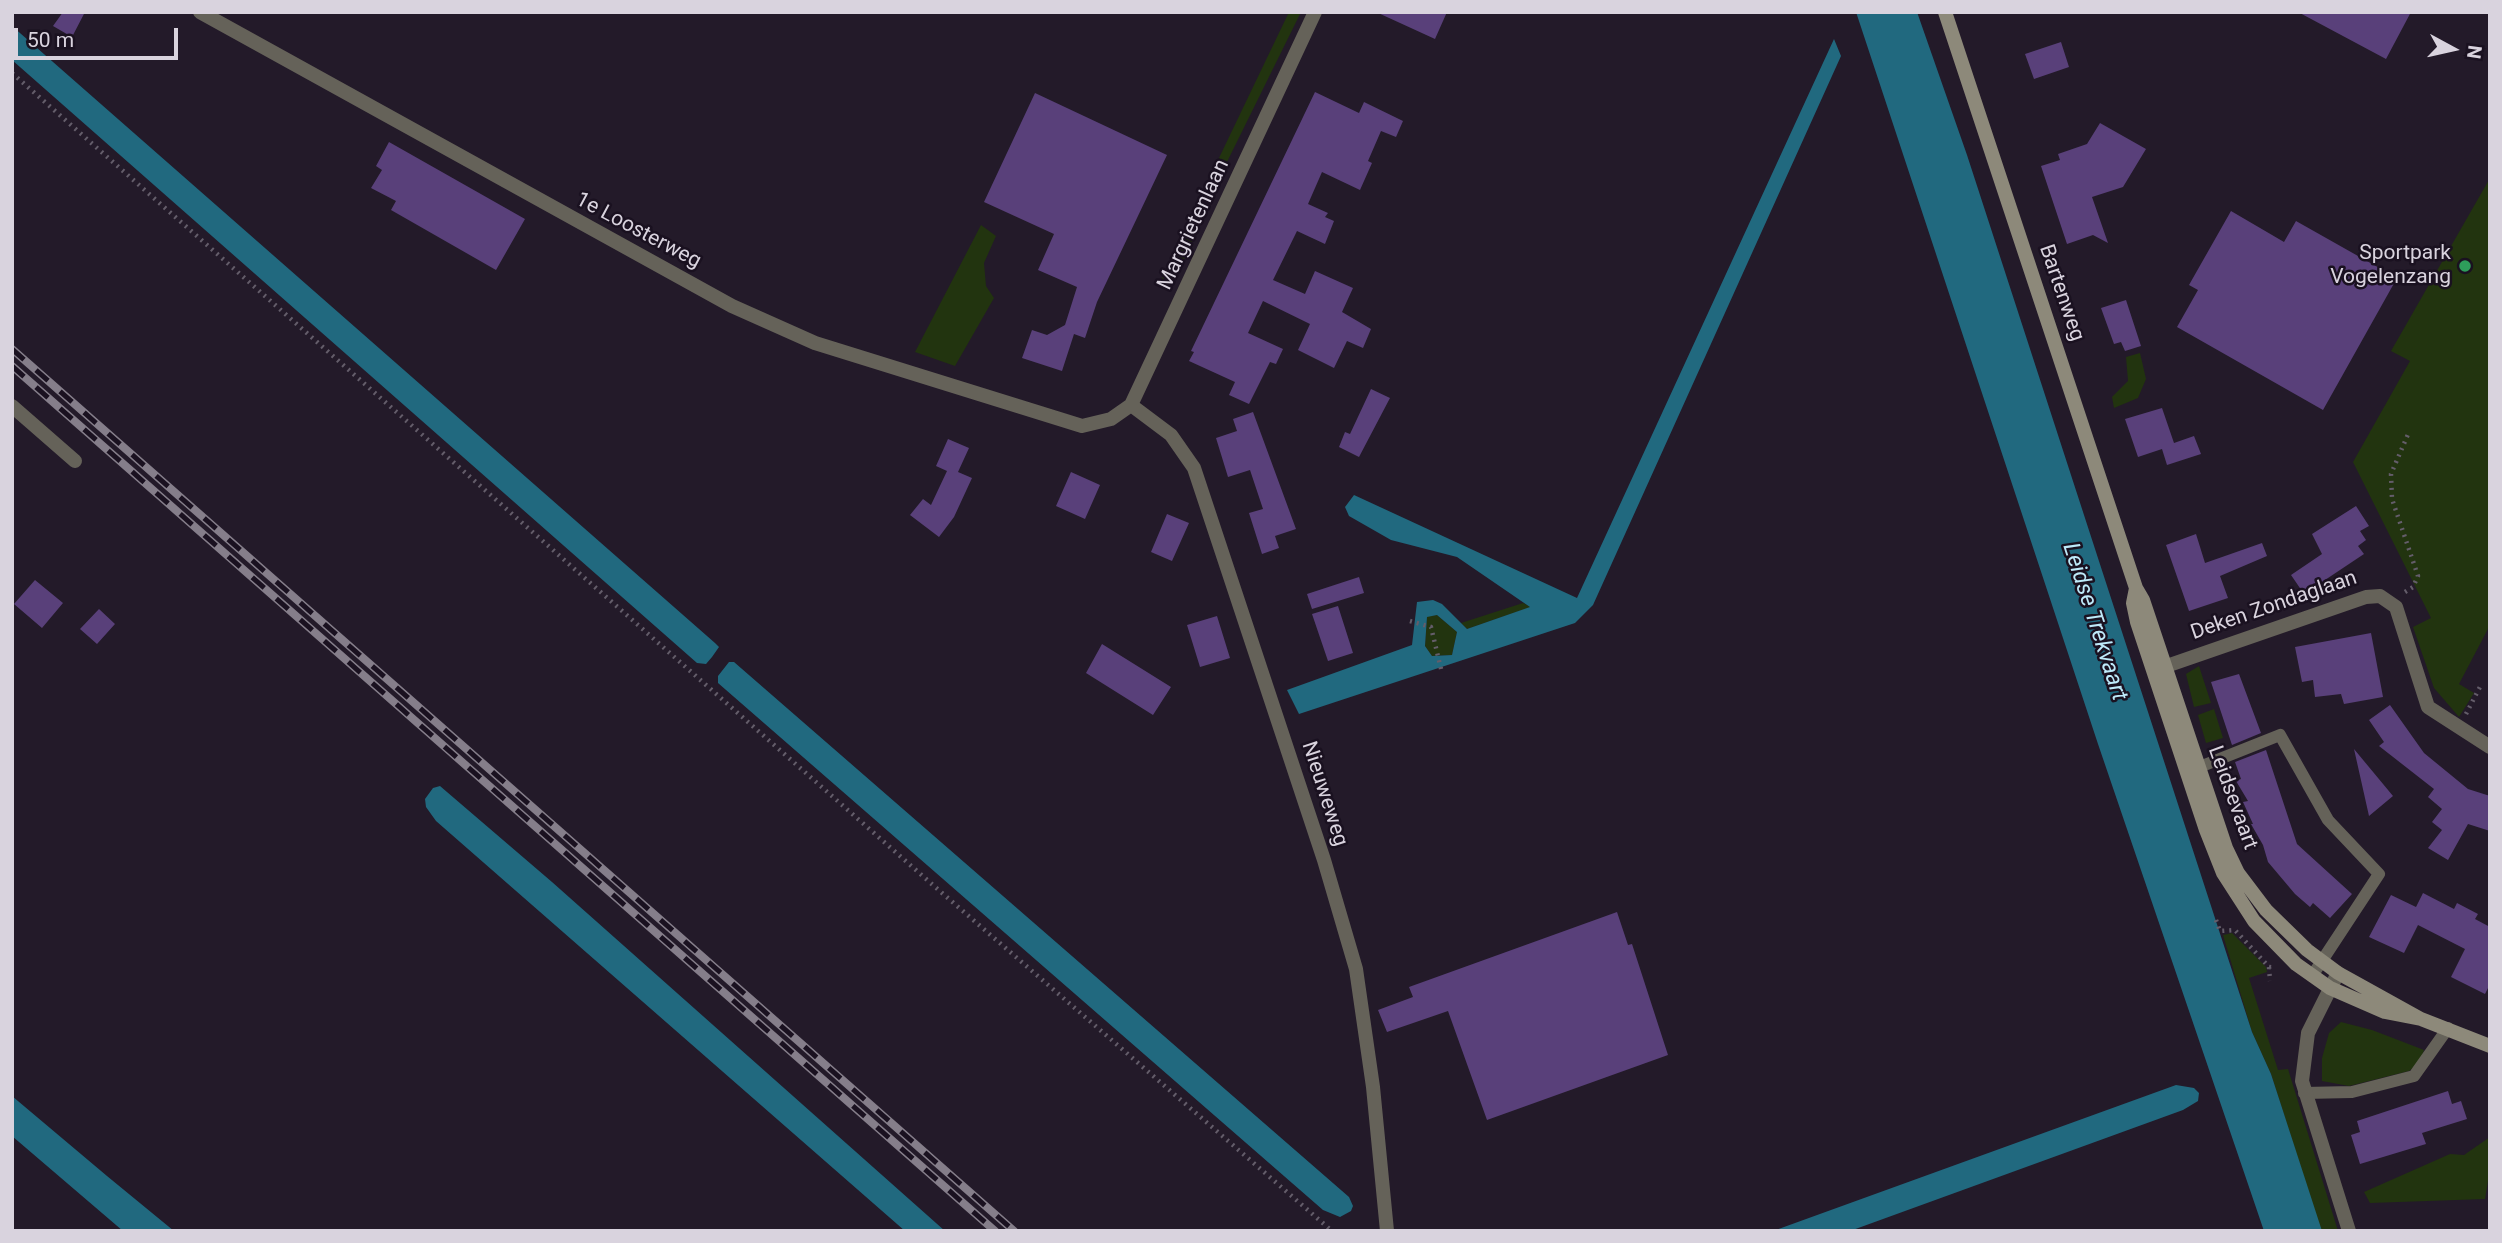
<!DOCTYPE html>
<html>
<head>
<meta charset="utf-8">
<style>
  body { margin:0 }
  #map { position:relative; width:2502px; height:1243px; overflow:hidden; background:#231a29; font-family:Roboto,sans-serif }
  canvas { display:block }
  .frame { position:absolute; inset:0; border:14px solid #d9d3de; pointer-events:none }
  .north { position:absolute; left:2418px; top:14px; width:70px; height:70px; -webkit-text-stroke:5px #1a1120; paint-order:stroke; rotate:98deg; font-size:19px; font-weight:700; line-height:28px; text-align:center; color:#d9d3de }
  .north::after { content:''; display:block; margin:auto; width:24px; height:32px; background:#d9d3de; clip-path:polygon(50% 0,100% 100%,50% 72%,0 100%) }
  .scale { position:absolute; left:14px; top:28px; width:164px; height:32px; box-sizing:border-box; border:4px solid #d9d3de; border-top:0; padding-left:9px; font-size:21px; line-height:24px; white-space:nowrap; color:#d9d3de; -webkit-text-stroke:5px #1a1120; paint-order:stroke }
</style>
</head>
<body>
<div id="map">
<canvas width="2502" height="1243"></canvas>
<div class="frame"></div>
<div class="north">N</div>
<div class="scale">50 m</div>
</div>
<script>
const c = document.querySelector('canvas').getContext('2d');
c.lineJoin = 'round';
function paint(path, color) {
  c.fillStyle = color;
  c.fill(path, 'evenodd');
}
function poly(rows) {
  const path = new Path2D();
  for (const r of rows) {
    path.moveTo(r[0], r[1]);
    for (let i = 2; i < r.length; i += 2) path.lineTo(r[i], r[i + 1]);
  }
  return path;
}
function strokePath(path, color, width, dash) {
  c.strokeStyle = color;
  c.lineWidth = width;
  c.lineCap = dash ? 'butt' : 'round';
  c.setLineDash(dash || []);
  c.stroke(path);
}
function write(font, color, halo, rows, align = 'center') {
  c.font = font + ' Roboto,sans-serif';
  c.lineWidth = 5;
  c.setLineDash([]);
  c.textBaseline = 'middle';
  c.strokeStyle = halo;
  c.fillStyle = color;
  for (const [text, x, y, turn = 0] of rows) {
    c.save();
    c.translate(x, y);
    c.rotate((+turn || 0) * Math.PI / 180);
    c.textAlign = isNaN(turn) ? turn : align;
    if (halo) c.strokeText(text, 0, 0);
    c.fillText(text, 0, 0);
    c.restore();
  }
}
paint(poly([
  [1289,12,1301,12,1226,164,1218,160],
  [2490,178,2490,625,2459,684,2474,693,2459,717,2434,688,2413,627,2431,618,2353,462,2410,361,2391,351],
  [981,225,996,236,984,263,986,286,994,298,955,366,915,352],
  [1187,228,1195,236,1170,289,1158,286],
  [2140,353,2146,379,2138,398,2114,408,2112,397,2128,381,2126,357],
  [1523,603,1531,607,1467,629,1461,623],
  [1437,615,1457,632,1452,655,1432,656,1425,646,1427,616],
  [2199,666,2211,703,2194,707,2186,674],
  [2214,709,2223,738,2206,743,2198,715],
  [2232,933,2266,967,2267,972,2249,978,2278,1070,2288,1069,2338,1231,2321,1231,2271,1074,2252,1032,2223,935],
  [2341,1022,2372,1030,2424,1050,2419,1063,2409,1071,2349,1086,2322,1081,2322,1058,2329,1033],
  [2490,1137,2490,1169,2485,1199,2370,1203,2364,1192,2450,1154,2464,1155]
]), '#22340f');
paint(poly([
  [1856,12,1917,12,1967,155,2252,1032,2271,1074,2322,1231,2264,1231,2098,744],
  [12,26,715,643,719,647,712,657,706,664,697,663,12,60],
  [1834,39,1841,56,1593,605,1575,623,1299,714,1287,690,1412,645,1417,602,1433,600,1442,604,1467,629,1530,607,1457,557,1391,540,1349,516,1345,507,1354,495,1577,598],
  [1437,615,1457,632,1452,655,1432,656,1425,646,1427,617],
  [729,662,734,662,1349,1197,1353,1206,1351,1211,1340,1217,1323,1210,718,683,718,676],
  [440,786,552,882,945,1231,905,1231,436,821,426,807,425,799,433,788],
  [2176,1085,2194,1088,2199,1093,2198,1101,2183,1110,1850,1231,1773,1231],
  [12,1096,107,1176,174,1231,123,1231,12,1136]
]), '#21697f');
paint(poly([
  [63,12,85,12,72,37,53,26],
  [1376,12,1447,12,1435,39],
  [2298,12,2411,12,2386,59],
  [2061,42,2069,67,2034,79,2025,54],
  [1315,92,1359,113,1364,102,1403,121,1396,137,1381,131,1368,161,1372,163,1360,190,1322,172,1308,204,1328,213,1325,217,1334,221,1325,244,1297,231,1273,280,1305,294,1315,271,1353,288,1342,312,1371,329,1363,348,1347,341,1334,368,1298,350,1310,324,1263,301,1248,333,1283,349,1276,364,1270,362,1249,404,1229,395,1235,382,1189,361,1194,352,1191,351],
  [1035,93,1167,155,1097,302,1085,338,1074,334,1062,371,1022,358,1032,330,1047,335,1065,325,1077,287,1038,270,1054,234,984,202],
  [2100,123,2146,149,2123,187,2092,197,2108,243,2093,235,2067,244,2041,166,2060,160,2058,154,2087,144],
  [389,142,525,219,496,270,391,210,396,201,371,188,382,170,376,166],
  [2231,211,2284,242,2296,221,2397,278,2323,410,2177,327,2198,290,2189,285],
  [2126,300,2141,346,2125,351,2121,342,2114,344,2101,308],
  [1371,389,1390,398,1359,457,1339,447,1345,432,1350,434],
  [2162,408,2174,443,2194,436,2201,454,2167,465,2162,449,2138,457,2125,419],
  [1253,412,1296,529,1275,536,1279,548,1262,554,1249,513,1263,509,1250,470,1228,477,1216,438,1237,431,1233,419],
  [948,439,969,448,958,472,972,478,954,517,939,537,910,515,923,499,931,505,947,471,936,466],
  [1071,472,1100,485,1085,519,1056,506],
  [2356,506,2369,526,2360,531,2366,540,2358,546,2364,554,2304,594,2291,575,2322,554,2312,534],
  [1167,514,1189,523,1172,561,1151,552],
  [2196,534,2205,563,2262,543,2267,556,2220,576,2228,598,2189,611,2166,545],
  [1359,577,1364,593,1312,609,1307,594],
  [35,580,63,603,42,628,14,604],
  [1338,606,1353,653,1328,661,1312,614],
  [99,609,115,624,97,644,80,629],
  [1217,616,1230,658,1200,667,1187,625],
  [2371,633,2383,697,2344,704,2341,694,2315,697,2313,680,2302,682,2295,647],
  [1102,644,1171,687,1153,715,1086,673],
  [2239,674,2261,733,2232,745,2211,682],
  [2390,705,2424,753,2468,789,2490,796,2490,831,2468,824,2448,860,2428,848,2442,830,2432,822,2442,809,2428,797,2434,789,2379,746,2384,742,2369,720],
  [2354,749,2393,796,2369,816],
  [2266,750,2297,844,2352,894,2330,918,2313,903,2310,907,2295,894,2268,862,2263,845,2251,824,2253,824,2243,802,2248,801,2236,781,2241,779,2235,762],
  [2423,893,2454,909,2457,903,2478,914,2475,919,2490,927,2490,984,2485,994,2451,977,2465,949,2418,925,2404,953,2369,937,2391,895,2416,907],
  [1617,912,1628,945,1632,944,1668,1055,1487,1120,1448,1011,1387,1032,1378,1010,1413,997,1409,987],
  [2448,1091,2452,1104,2461,1101,2467,1119,2422,1133,2426,1144,2360,1164,2351,1135,2360,1132,2357,1121]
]), '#59407a');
strokePath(poly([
  [12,73,934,886,1332,1231],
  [2405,592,2413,587,2418,576,2392,499,2391,474,2409,432],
  [1410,621,1431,627,1442,673],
  [2466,714,2482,683],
  [2216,920,2220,931,2235,930,2269,967,2275,968],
  [2269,967,2270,981]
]), '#645d6a', 4.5, [2, 5]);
strokePath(poly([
  [2192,770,2280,735,2328,820,2379,874,2312,976],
  [2304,1093,2352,1092,2414,1076,2448,1028]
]), '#656259', 12);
strokePath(poly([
  [200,12,732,306,815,343,1082,426,1111,419,1131,405,1315,12],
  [1131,405,1171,435,1194,468,1324,860,1356,969,1373,1087,1387,1231],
  [12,406,75,461],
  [2155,670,2366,597,2380,596,2396,607,2428,707,2490,747],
  [2338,973,2308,1033,2302,1081,2349,1231]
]), '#656259', 14);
strokePath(poly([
  [1945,12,2136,588,2143,600,2226,848,2238,873,2266,910,2307,950,2338,973,2421,1019],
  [2136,588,2133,603,2137,622,2206,830,2223,873,2254,921,2296,964,2330,988,2385,1012,2421,1019,2490,1046]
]), '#8d897a', 14);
const rail = poly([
  [12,349,1014,1231],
  [12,366,995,1231]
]);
strokePath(rail, '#857e8a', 8);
strokePath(rail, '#1a1120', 5, [16]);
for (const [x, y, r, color] of [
  [2465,266,7,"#2e9e5b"]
]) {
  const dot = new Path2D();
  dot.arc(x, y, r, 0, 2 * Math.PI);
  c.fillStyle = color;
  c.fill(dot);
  strokePath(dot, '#1a1120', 2.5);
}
write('21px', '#d9d3de', '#1a1120', [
  ["Margrietenlaan",1194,225,-65],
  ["1e Loosterweg",638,231,28],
  ["Bartenweg",2061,293,71],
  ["Deken Zondaglaan",2274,606,-19],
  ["Nieuweweg",1324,794,72],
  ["Leidsevaart",2232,798,70]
]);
write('21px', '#d9d3de', '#1a1120', [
  ["Sportpark",2451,254],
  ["Vogelenzang",2451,278]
], 'right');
write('italic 23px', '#beeafa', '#1a1120', [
  ["Leidse Trekvaart",2094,622,72]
]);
</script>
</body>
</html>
